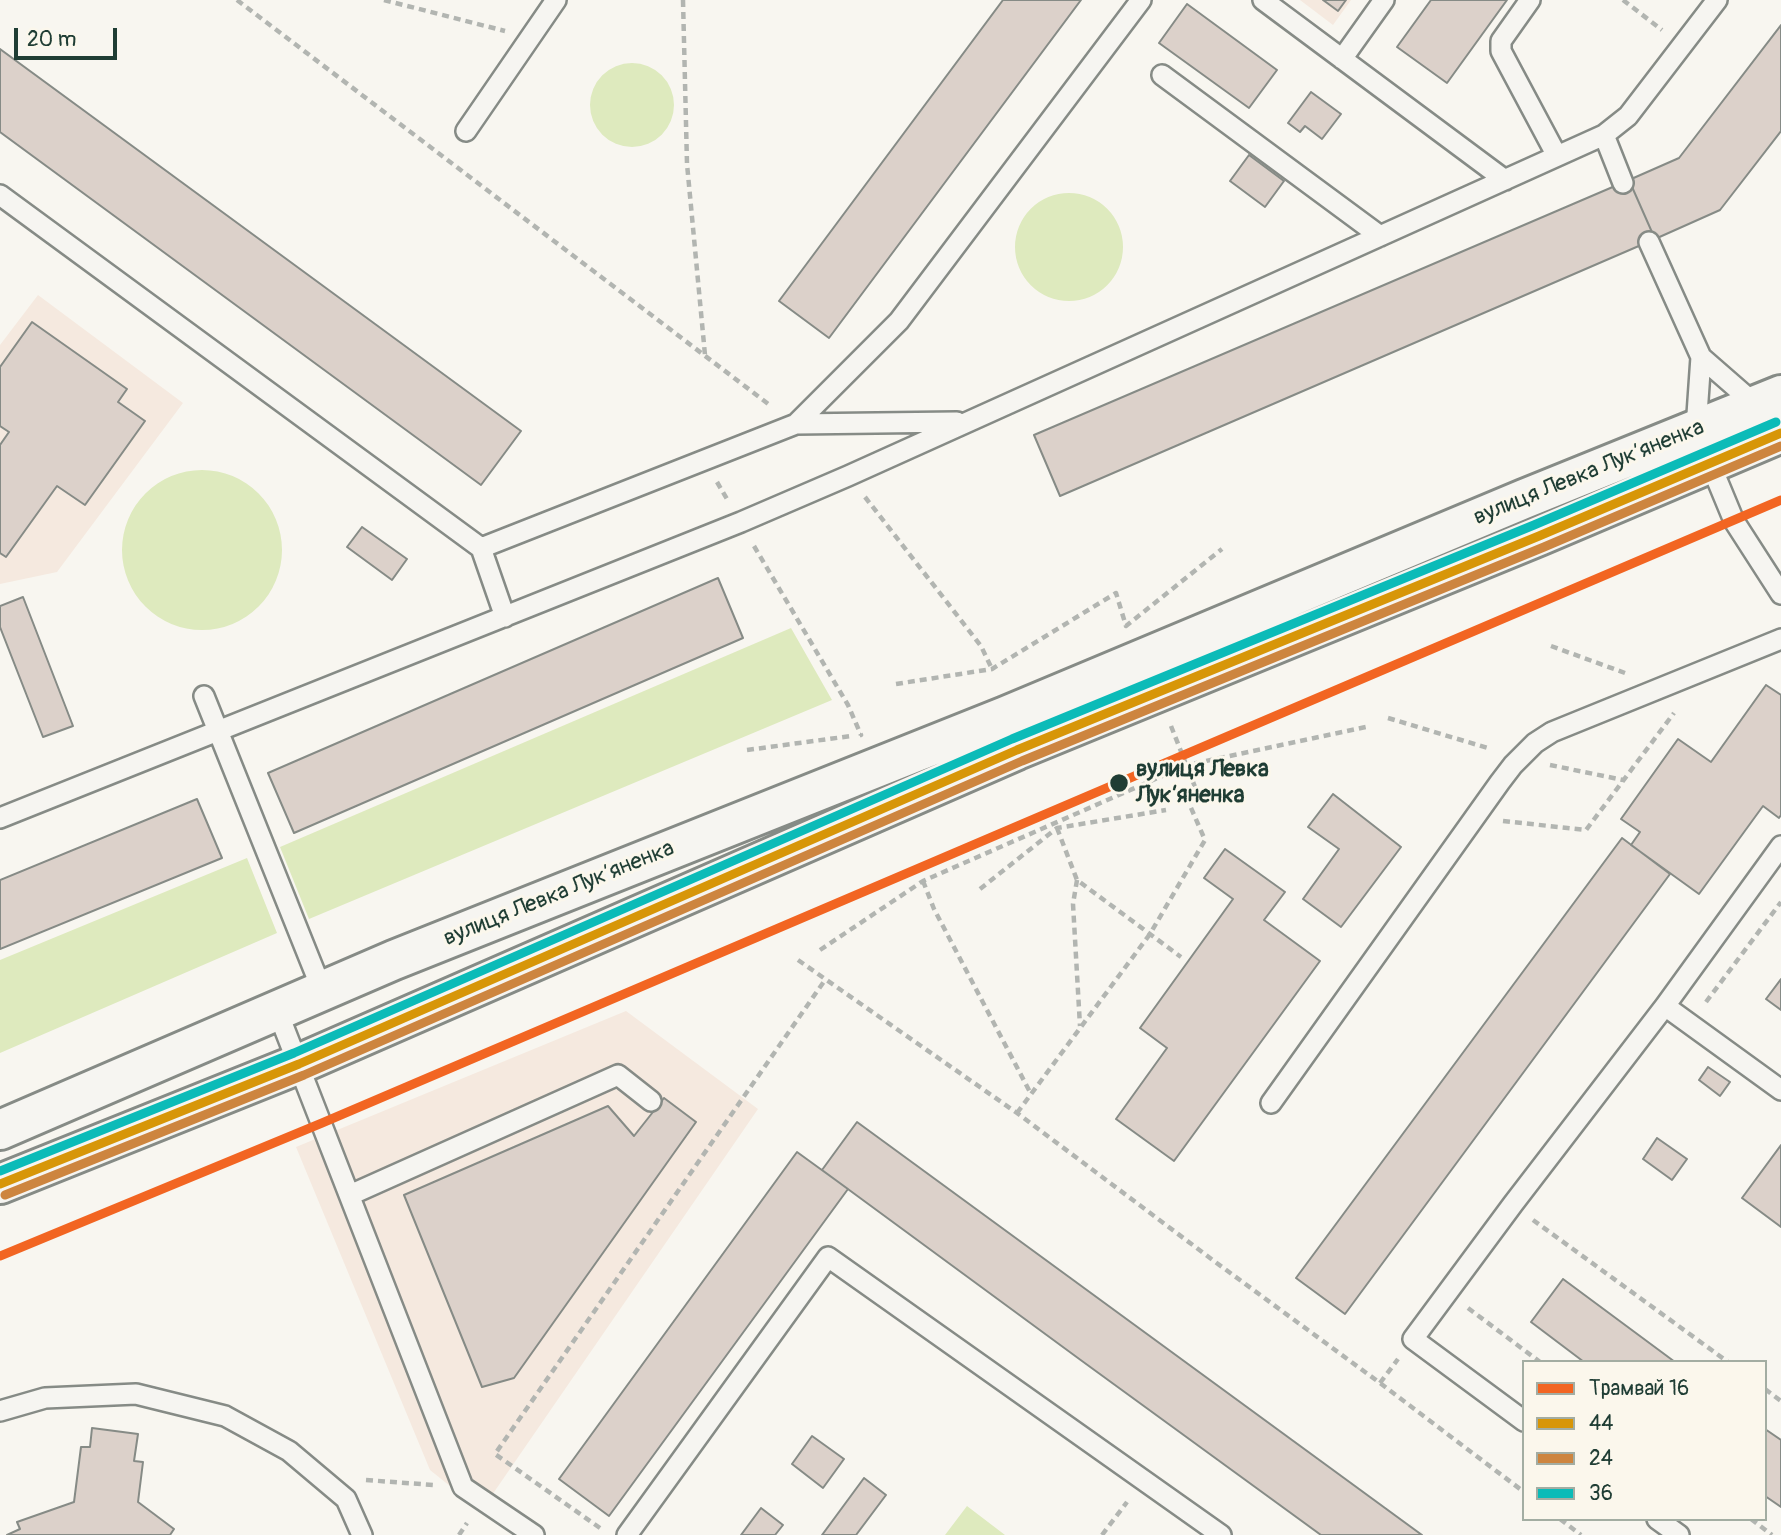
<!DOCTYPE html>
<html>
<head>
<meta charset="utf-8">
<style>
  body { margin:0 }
  #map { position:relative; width:1781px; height:1535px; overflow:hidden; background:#f8f6f0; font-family:Pangolin,sans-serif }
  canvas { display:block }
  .legend { position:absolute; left:1522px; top:1360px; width:245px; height:161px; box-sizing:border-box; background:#fbf7ec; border:2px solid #a3ada2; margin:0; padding:9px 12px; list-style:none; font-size:21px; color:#1f3d34 }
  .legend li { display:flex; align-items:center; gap:14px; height:35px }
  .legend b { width:35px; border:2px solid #a3ada2 }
  .scale { position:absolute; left:14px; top:28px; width:103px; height:32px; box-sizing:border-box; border:4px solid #1f3d34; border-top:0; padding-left:9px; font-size:21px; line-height:24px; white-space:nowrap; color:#1f3d34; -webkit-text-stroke:5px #fbf7ec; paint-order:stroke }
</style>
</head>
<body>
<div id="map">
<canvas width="1781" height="1535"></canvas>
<ul class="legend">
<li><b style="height:9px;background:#f26522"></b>Трамвай 16</li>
<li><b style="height:9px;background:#d79608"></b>44</li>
<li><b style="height:9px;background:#cd853f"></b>24</li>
<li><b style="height:9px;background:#0bbbb8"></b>36</li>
</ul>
<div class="scale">20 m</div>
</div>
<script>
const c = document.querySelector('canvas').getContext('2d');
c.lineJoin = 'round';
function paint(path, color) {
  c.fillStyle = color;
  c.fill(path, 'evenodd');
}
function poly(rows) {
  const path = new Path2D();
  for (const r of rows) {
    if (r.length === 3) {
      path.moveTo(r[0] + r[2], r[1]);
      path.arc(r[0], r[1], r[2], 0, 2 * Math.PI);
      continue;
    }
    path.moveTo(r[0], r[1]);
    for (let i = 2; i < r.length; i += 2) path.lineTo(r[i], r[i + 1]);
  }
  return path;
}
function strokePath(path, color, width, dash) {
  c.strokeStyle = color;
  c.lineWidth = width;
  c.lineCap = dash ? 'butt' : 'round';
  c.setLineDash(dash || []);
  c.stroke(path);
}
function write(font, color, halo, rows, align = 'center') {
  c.font = font + ' Pangolin,sans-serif';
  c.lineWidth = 6;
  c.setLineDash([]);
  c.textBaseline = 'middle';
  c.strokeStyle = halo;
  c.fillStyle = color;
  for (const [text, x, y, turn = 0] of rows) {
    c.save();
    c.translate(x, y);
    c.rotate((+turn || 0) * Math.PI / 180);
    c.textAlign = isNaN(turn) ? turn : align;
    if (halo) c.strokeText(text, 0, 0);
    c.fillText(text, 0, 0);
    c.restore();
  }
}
paint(poly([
  [1300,0,1351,0,1333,25],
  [38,295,183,403,57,572,0,584,0,345],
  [626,1011,758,1109,481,1511,430,1470,296,1147]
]), '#f5e9df');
paint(poly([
  [632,105,42],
  [1069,247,54],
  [202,550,80],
  [791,628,832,700,309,919,280,847],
  [247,858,277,933,0,1053,0,960],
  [967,1506,1005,1535,945,1535]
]), '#deeabe');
const building = poly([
  [1003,0,1081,0,829,338,779,301,1003,0],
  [1323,0,1346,0,1338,11,1323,0],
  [1431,0,1507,0,1447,83,1397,47,1431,0],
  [1187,4,1277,70,1249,108,1159,43,1187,4],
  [1781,25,1781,131,1720,210,1655,239,1629,180,1679,158,1781,25],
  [0,49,521,431,481,485,0,132,0,49],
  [1311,92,1341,114,1322,139,1305,126,1300,132,1288,123,1311,92],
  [1249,155,1284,181,1265,207,1230,181,1249,155],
  [1629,180,1655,239,1060,496,1034,435,1629,180],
  [32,322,127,389,118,402,145,421,85,505,57,486,6,557,0,553,0,445,9,432,0,426,0,367,32,322],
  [362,527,407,559,392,580,347,547,362,527],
  [718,578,743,638,294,833,268,773,718,578],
  [23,597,73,726,43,737,0,627,0,606,23,597],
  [1766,685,1781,695,1781,815,1779,818,1763,806,1699,894,1631,845,1640,832,1621,819,1678,739,1711,762,1766,685],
  [1333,794,1401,847,1341,927,1303,899,1339,849,1308,827,1333,794],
  [197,799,222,858,0,949,0,880,197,799],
  [1622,838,1670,874,1345,1314,1296,1278,1622,838],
  [1225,849,1285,892,1264,920,1320,961,1174,1161,1116,1119,1167,1048,1140,1028,1233,899,1204,878,1225,849],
  [1781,979,1781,1010,1766,999,1781,979],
  [1708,1067,1730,1082,1720,1096,1699,1080,1708,1067],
  [664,1098,696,1122,514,1378,482,1387,404,1195,608,1106,634,1136,664,1098],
  [857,1122,1422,1535,1321,1535,1082,1361,822,1170,857,1122],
  [1657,1138,1687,1159,1672,1180,1643,1159,1657,1138],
  [1781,1145,1781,1227,1742,1198,1781,1145],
  [797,1152,848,1189,609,1516,559,1479,797,1152],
  [1563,1279,1675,1362,1584,1362,1531,1322,1563,1279],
  [92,1428,138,1434,134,1461,143,1462,138,1502,174,1529,170,1535,7,1535,20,1529,17,1522,74,1502,81,1447,90,1447,92,1428],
  [1765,1429,1781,1440,1781,1507,1765,1496,1765,1429],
  [812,1436,844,1459,823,1488,792,1464,812,1436],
  [864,1478,886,1495,856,1535,822,1535,864,1478],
  [761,1508,783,1525,775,1535,741,1535,761,1508]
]);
paint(building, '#dcd1ca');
strokePath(building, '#868b86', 2);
const lane = poly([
  [1263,0,1505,180],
  [1530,0,1501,41,1501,51,1557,156],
  [1342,59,1384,0],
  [1162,75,1380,236],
  [466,131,556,0],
  [1604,135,1623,183],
  [0,195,481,548,505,617],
  [1649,242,1701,357,1756,405],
  [796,424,899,321,1141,0],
  [1696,429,1701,357],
  [1710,463,1734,521,1781,594],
  [481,548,796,424,957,422],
  [204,696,322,990],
  [0,818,741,522,848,476,1604,135,1628,116,1717,0],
  [1665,1006,1781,1090],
  [277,1010,463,1487,534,1535],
  [1271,1103,1500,782,1513,765,1535,743,1552,732,1781,639],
  [350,1195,618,1075,651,1101],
  [0,1411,45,1398,136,1394,225,1416,289,1451,346,1499,362,1535],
  [1524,1421,1413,1339,1513,1204,1665,1006,1781,846],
  [1657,1519,1679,1535],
  [627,1535,828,1257,1221,1535]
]);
const secondary = poly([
  [0,1130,394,960,1006,716,1524,499,1781,395],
  [0,1184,299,1064,1017,750,1539,536,1781,433]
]);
strokePath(lane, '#868b86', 24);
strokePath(secondary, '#868b86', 44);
strokePath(poly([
  [237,0,771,406],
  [384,0,505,31],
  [683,0,687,164,705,355],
  [1623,0,1662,30],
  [717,482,727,499],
  [865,497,981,646,992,669],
  [754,546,848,705,861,735,860,735],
  [1551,646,1625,673],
  [896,684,992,669,1116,593,1126,626,1222,549],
  [1388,718,1491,749],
  [1171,726,1199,797],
  [747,750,851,736],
  [1550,765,1623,780],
  [1503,821,1586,830,1674,713],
  [1057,828,1077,880,1181,957],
  [1077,880,1073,904,1080,1026],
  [923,881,934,909,1031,1094],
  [980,889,1057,828,1166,810],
  [820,950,923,881,1187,765,1366,727],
  [798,960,1017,1113,1214,1261,1380,1383,1524,1492],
  [1706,1002,1781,902],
  [1017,1113,1150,934,1205,840,1188,801],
  [1533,1220,1728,1362],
  [1468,1308,1540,1362],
  [1380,1383,1398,1359],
  [1765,1389,1781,1401],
  [366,1480,434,1485],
  [1560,1519,1581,1535],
  [1751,1519,1772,1535],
  [600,1528,495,1454,825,980],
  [459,1535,467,1523],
  [1102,1535,1127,1502]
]), '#b2b5b1', 4.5, [7, 5]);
strokePath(lane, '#f6f5f1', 19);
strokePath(secondary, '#f6f5f1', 38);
strokePath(poly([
  [0,1184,299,1064,1017,750,1539,536,1781,433]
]), '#d79608', 9);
strokePath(poly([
  [5,1195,304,1075,1022,761,1544,547,1781,446]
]), '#cd853f', 9);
strokePath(poly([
  [0,1171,294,1053,1012,739,1534,525,1776,422]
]), '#0bbbb8', 9);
strokePath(poly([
  [0,1256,322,1123,1781,500]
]), '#f26522', 9);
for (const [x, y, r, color] of [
  [1119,783,10,"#1f3d34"]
]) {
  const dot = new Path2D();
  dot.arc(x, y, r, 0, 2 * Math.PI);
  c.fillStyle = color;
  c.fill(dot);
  strokePath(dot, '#fbf7ec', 2.5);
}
write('23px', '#1f3d34', '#fbf7ec', [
  ["вулиця Левка Лукʼяненка",1589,473,-22],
  ["вулиця Левка Лукʼяненка",559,894,-22]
]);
write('bold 23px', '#1f3d34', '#fbf7ec', [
  ["вулиця Левка",1136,770],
  ["Лукʼяненка",1136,796]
], 'left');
</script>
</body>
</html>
